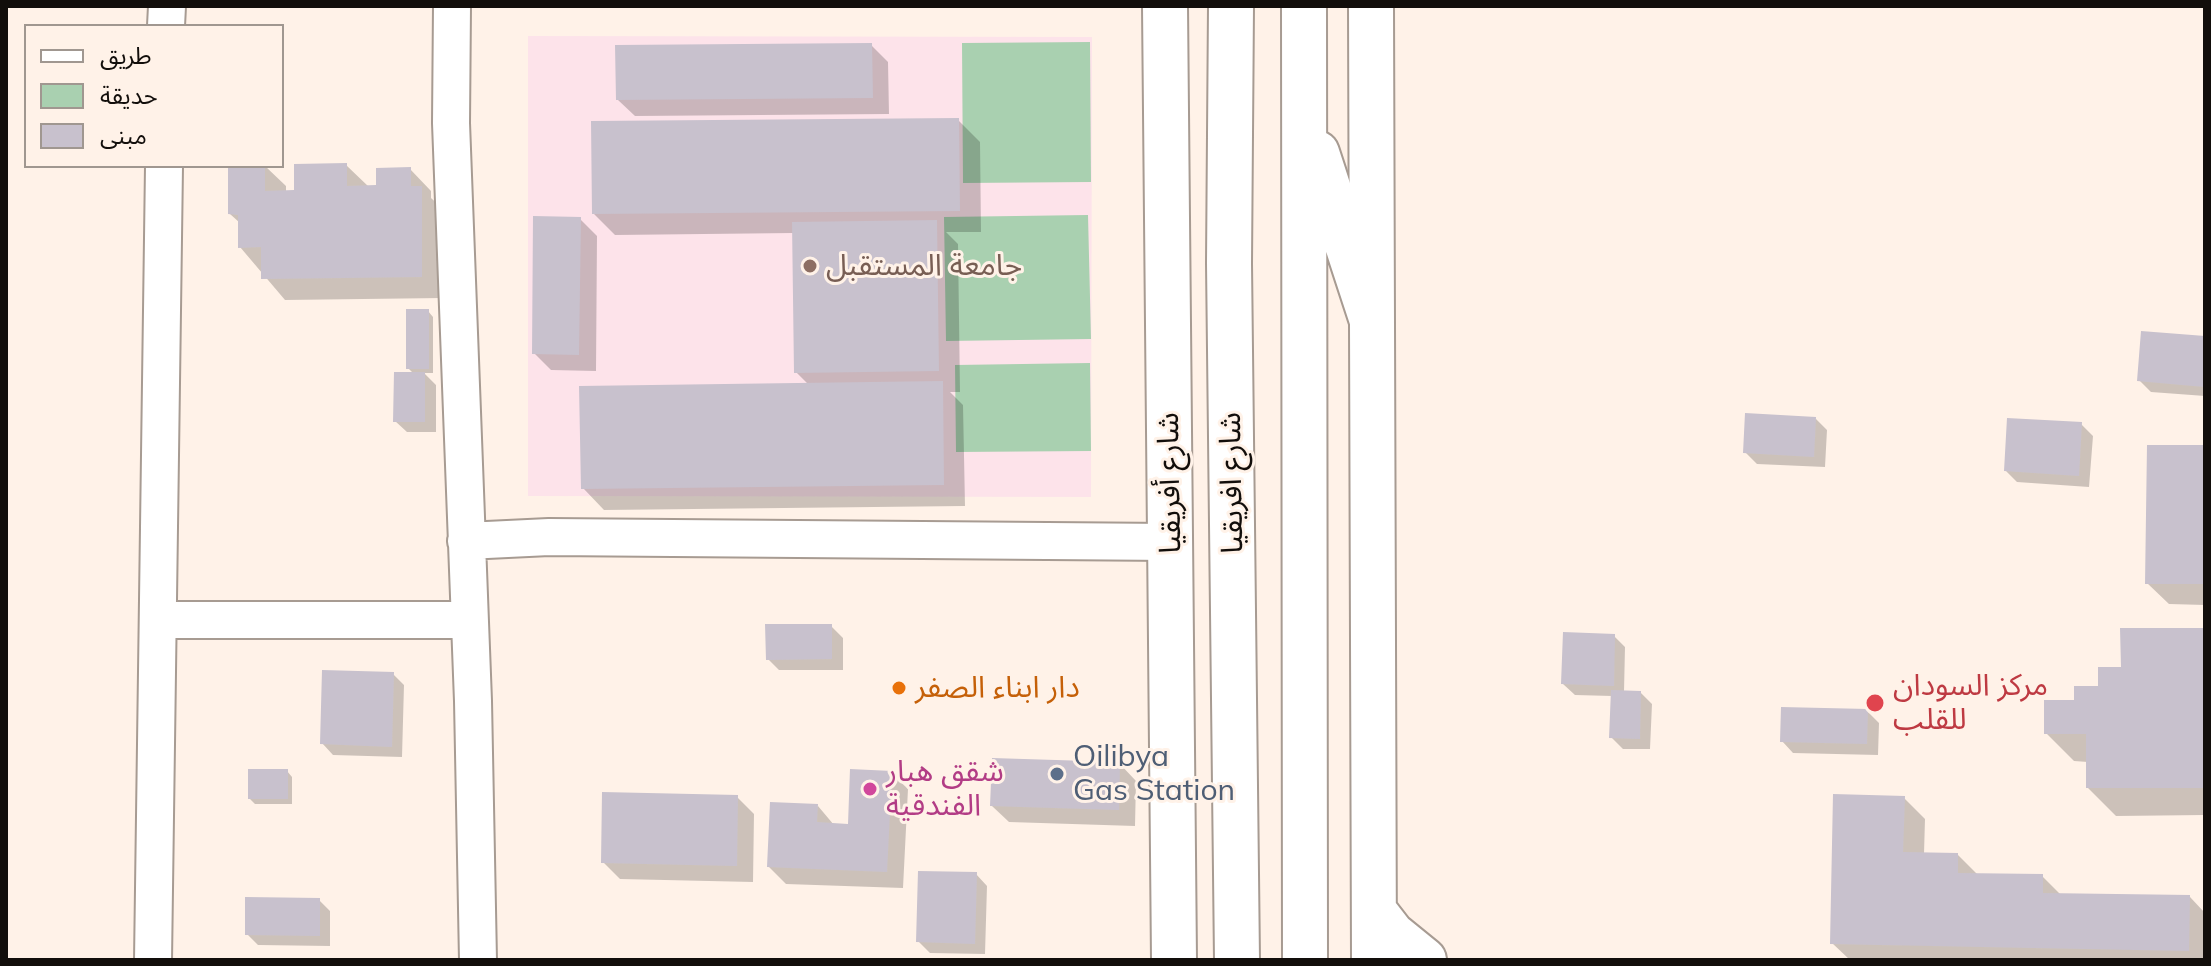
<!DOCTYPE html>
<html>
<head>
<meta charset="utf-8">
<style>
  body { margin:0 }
  #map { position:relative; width:2211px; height:966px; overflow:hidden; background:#fff2e8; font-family:Mulish,"Noto Sans Arabic",sans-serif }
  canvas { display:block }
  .frame { position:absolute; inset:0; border:8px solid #120e0b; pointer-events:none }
  .legend { position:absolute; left:24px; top:24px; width:260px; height:144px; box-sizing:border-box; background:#fff2e8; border:2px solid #a09790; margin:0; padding:10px 14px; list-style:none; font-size:24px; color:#120e0b }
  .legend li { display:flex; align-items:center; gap:16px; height:40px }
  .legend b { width:40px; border:2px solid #a09790 }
</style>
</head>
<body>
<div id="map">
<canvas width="2211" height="966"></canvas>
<div class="frame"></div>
<ul class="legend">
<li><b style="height:10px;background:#fff"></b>طريق</li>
<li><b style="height:22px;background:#a9d0b0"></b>حديقة</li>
<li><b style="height:22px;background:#c8c1cd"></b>مبنى</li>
</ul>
</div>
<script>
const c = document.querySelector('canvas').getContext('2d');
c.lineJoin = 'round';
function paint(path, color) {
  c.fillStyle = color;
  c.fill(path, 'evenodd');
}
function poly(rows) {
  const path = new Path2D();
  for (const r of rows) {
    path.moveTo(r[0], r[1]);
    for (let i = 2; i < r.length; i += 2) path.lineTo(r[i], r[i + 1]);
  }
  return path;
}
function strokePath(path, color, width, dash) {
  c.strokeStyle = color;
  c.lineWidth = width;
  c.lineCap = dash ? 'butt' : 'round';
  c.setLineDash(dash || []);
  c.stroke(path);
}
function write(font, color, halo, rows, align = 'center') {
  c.font = font + ' Mulish,"Noto Sans Arabic",sans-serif';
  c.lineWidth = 6;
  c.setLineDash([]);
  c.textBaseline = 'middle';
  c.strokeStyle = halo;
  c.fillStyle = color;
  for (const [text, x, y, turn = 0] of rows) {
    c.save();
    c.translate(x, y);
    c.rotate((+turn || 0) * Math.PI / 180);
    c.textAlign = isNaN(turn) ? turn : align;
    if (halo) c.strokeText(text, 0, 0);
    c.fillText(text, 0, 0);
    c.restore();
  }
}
paint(poly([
  [528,36,1092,37,1091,497,528,496]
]), '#fde3ea');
paint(poly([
  [1090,42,1091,182,963,183,962,43],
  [1088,215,1091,339,946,341,944,217],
  [1090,363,1091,451,956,452,955,365]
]), '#a9d0b0');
paint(poly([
  [871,45,888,62,889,114,635,116,618,100],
  [958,120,980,142,981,232,946,232,958,244,960,392,950,392,963,405,965,506,604,510,583,488,809,385,796,372,794,233,615,235,594,214],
  [346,165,369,187,378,187,410,169,431,191,431,198,443,209,443,298,285,300,240,247,240,223,230,214,230,166,265,166,286,186,286,192,296,192],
  [580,219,597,236,596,371,551,370,534,353],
  [428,311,433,317,433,373,424,373,436,385,436,432,407,432,395,421,414,374,408,368],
  [2205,338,2205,396,2151,392,2139,380],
  [1816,419,1827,430,1825,467,1757,464,1745,452],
  [2081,424,2093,436,2089,487,2017,482,2006,471],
  [2205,447,2205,605,2169,604,2147,583],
  [831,626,843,638,843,670,779,670,768,659],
  [2205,630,2205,815,2116,816,2088,788,2088,762,2074,761,2046,733,2076,702,2123,669],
  [1614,636,1625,647,1624,692,1640,692,1652,704,1650,749,1623,749,1611,737,1612,696,1575,695,1563,684],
  [393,674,404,685,402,757,333,755,322,743],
  [1867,711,1879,723,1878,755,1793,753,1782,741],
  [1120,764,1136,781,1135,826,1009,822,992,806],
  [287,771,292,777,292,804,255,804,250,799],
  [891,773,908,789,903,888,786,884,769,867,818,806,834,825,850,826],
  [737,797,754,814,753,882,620,879,603,862],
  [1904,798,1925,819,1924,854,1958,855,1978,875,2042,876,2061,895,2190,897,2205,913,2205,960,1850,960,1832,943],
  [976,874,987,886,985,954,930,953,918,941],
  [319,900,330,911,330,946,258,945,247,934]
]), '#0003');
paint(poly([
  [872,43,873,98,616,100,615,45],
  [959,118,960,211,592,214,591,121],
  [347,163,347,186,376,185,376,168,411,167,411,186,422,186,422,277,261,279,261,247,238,248,238,215,228,214,228,166,265,166,265,191,294,190,294,164],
  [533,216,581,217,579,355,532,354],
  [937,220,939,371,794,373,792,222],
  [406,309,429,309,429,369,406,369],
  [2141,331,2205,336,2205,387,2137,381],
  [394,372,425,372,425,422,393,422],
  [943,381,944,485,581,489,579,386],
  [1745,413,1816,417,1814,457,1743,453],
  [2007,418,2082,422,2079,476,2004,471],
  [2147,445,2205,445,2205,584,2145,584],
  [765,624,832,624,832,659,766,660],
  [2120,628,2205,628,2205,788,2086,788,2086,734,2044,734,2044,700,2074,700,2074,686,2098,686,2098,667,2121,667],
  [1563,632,1615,634,1614,686,1561,684],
  [322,670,394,672,392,747,320,744],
  [1611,690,1641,691,1640,739,1609,738],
  [1781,707,1868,709,1867,744,1780,742],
  [992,758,1120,762,1119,810,990,806],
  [248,769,288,769,288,799,248,799],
  [850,769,892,771,887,872,767,867,770,802,818,804,817,822,848,824],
  [602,792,738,795,737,866,601,863],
  [1833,794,1905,796,1903,852,1958,853,1958,873,2043,874,2043,893,2190,895,2189,951,1830,944],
  [918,871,977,872,975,944,916,942],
  [245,897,320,898,320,936,245,935]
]), '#c8c1cd');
const minor = poly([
  [452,6,451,123,473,701,478,960],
  [166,26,167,6],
  [466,541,549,537,1171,542],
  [158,620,468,620],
  [153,960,164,166]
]);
const tertiary = poly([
  [1165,6,1174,960],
  [1371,6,1374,960],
  [1375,912,1392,934,1424,960]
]);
const trunk = poly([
  [1231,6,1229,263,1237,960],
  [1304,6,1305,960],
  [1317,153,1371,318]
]);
strokePath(minor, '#a79b92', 40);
strokePath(tertiary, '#a79b92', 48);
strokePath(trunk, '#a79b92', 48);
strokePath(minor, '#fff', 36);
strokePath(tertiary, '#fff', 44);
strokePath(trunk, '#fff', 44);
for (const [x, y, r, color] of [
  [810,266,8,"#8d6e63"],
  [899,688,8,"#e8710a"],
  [1875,703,10,"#e0444e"],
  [1057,774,8,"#5c6f8a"],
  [870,789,8,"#d1479c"]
]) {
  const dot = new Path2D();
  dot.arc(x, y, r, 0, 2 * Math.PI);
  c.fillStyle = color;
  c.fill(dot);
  strokePath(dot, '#fff2e8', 3);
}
write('30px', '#785e54', '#fff2e8', [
  ["جامعة المستقبل",826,266]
], 'left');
write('30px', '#120e0b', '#fff2e8', [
  ["شارع أفريقيا",1170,483,-91],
  ["شارع افريقيا",1232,483,-91]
]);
write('30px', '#be3a42', '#fff2e8', [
  ["مركز السودان",1893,686],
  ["للقلب",1893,720]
], 'left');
write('30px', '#c56008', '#fff2e8', [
  ["دار ابناء الصفر",915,688]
], 'left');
write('30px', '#4e5e75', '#fff2e8', [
  ["Oilibya",1073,757],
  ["Gas Station",1073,791]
], 'left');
write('30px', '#b23c85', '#fff2e8', [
  ["شقق هبار",886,772],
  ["الفندقية",886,806]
], 'left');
</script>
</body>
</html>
